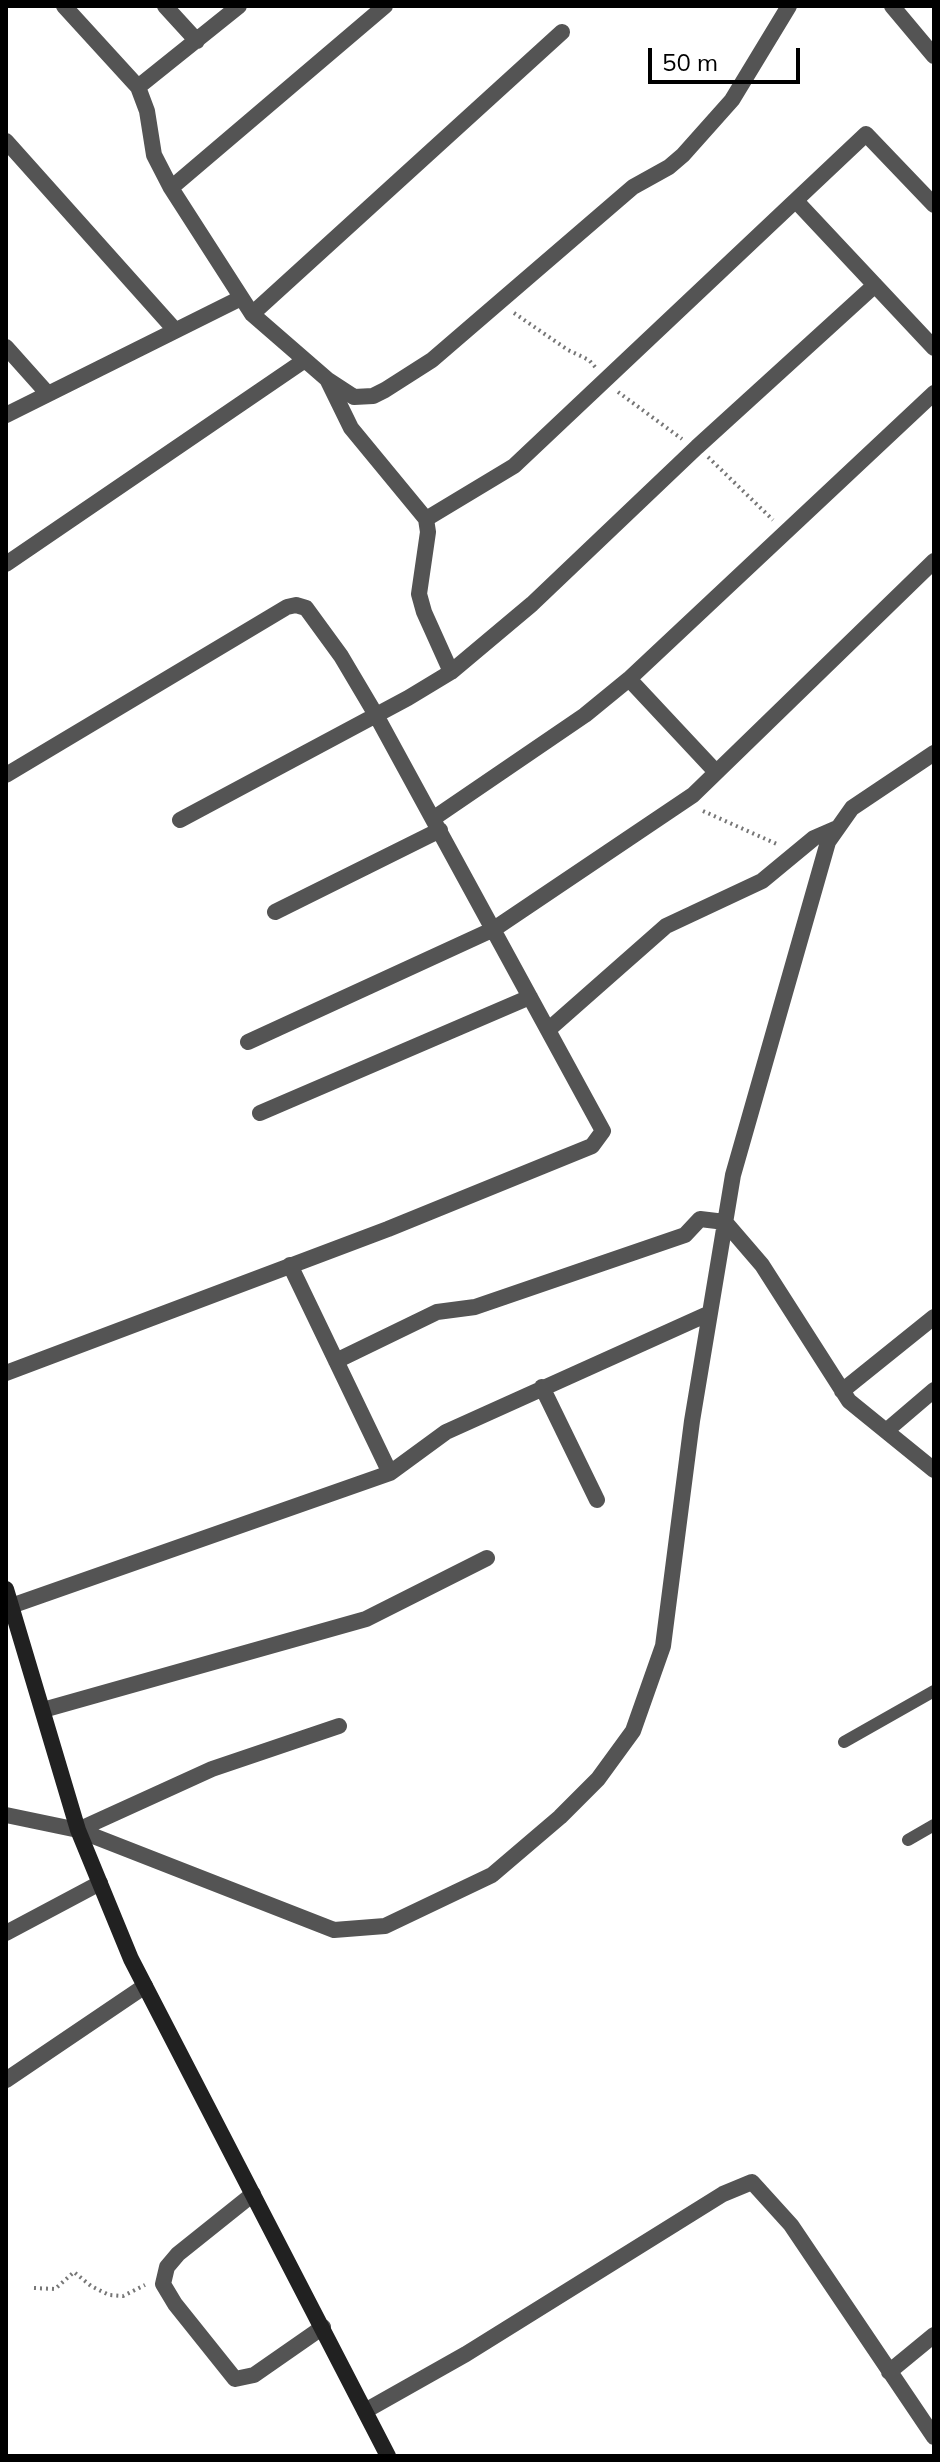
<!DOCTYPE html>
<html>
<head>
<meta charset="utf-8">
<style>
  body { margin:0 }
  #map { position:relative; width:940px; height:2462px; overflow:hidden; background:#fff; font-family:Mulish,sans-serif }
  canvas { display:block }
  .frame { position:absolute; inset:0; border:8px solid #000; pointer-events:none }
  .scale { position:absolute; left:648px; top:48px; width:152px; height:36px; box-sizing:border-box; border:4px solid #000; border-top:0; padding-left:10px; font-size:24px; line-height:28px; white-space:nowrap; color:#000; -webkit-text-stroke:6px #fff; paint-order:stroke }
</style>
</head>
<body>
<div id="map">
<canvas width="940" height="2462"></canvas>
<div class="frame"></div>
<div class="scale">50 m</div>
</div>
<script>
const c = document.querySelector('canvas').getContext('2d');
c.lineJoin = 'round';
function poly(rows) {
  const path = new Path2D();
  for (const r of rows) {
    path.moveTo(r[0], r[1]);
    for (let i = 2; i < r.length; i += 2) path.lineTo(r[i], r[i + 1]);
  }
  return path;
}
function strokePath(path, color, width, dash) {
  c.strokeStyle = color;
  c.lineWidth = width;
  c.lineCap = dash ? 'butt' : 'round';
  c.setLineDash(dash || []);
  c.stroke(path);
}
strokePath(poly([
  [514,313,568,350,589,360,596,368],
  [618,392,682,439],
  [708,457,773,520],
  [703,811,779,845],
  [34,2288,55,2289,74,2272,91,2286,109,2295,123,2296,145,2285]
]), '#767676', 4, [2, 4]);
strokePath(poly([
  [844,1742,934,1691],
  [908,1840,934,1825]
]), '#545454', 12);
strokePath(poly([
  [64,6,138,87,147,111,154,155,171,188,252,314,328,380,354,397,373,396,385,390,432,360,633,187,669,167,683,155,732,100,789,6],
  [165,6,197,41],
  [892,6,934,56],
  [138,87,239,6],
  [6,141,175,330],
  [171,188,385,6],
  [797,202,934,348],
  [252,314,562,32],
  [6,347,48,394],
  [328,381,351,428,426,519,428,532,419,594,424,612,451,672],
  [6,415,241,298],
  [426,519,514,466,866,134,934,205],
  [6,564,305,360],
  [629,679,716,772],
  [6,775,287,607,296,605,306,608,341,656,376,715,603,1131,592,1146,388,1229,6,1373],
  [434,818,585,715,629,679,934,393],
  [180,820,408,698,451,672,532,604,697,447,875,285],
  [275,912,440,830],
  [548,1030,666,926,762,881,814,838,837,828],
  [248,1042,494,929,693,795,934,561],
  [260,1113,530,997],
  [290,1265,390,1473],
  [336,1361,437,1312,475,1307,685,1235,700,1219,725,1222,762,1265,849,1401,934,1470],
  [542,1387,597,1500],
  [842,1391,934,1317],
  [886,1431,934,1390],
  [11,1606,390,1473,446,1432,710,1313],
  [43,1710,366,1619,487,1558],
  [6,1815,78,1830,334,1930,385,1926,492,1875,560,1817,598,1779,633,1731,663,1646,692,1421,733,1175,828,842,852,808,934,753],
  [78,1830,212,1769,339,1726],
  [6,1933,100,1883],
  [6,2080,145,1986],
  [253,2194,178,2254,167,2267,163,2284,175,2304,235,2379,254,2375,323,2327],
  [889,2372,934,2335],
  [365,2411,466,2354,723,2194,752,2182,791,2225,934,2437]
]), '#545454', 16);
strokePath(poly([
  [6,1589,78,1830,131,1959,388,2456]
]), '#212121', 16);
</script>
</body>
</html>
